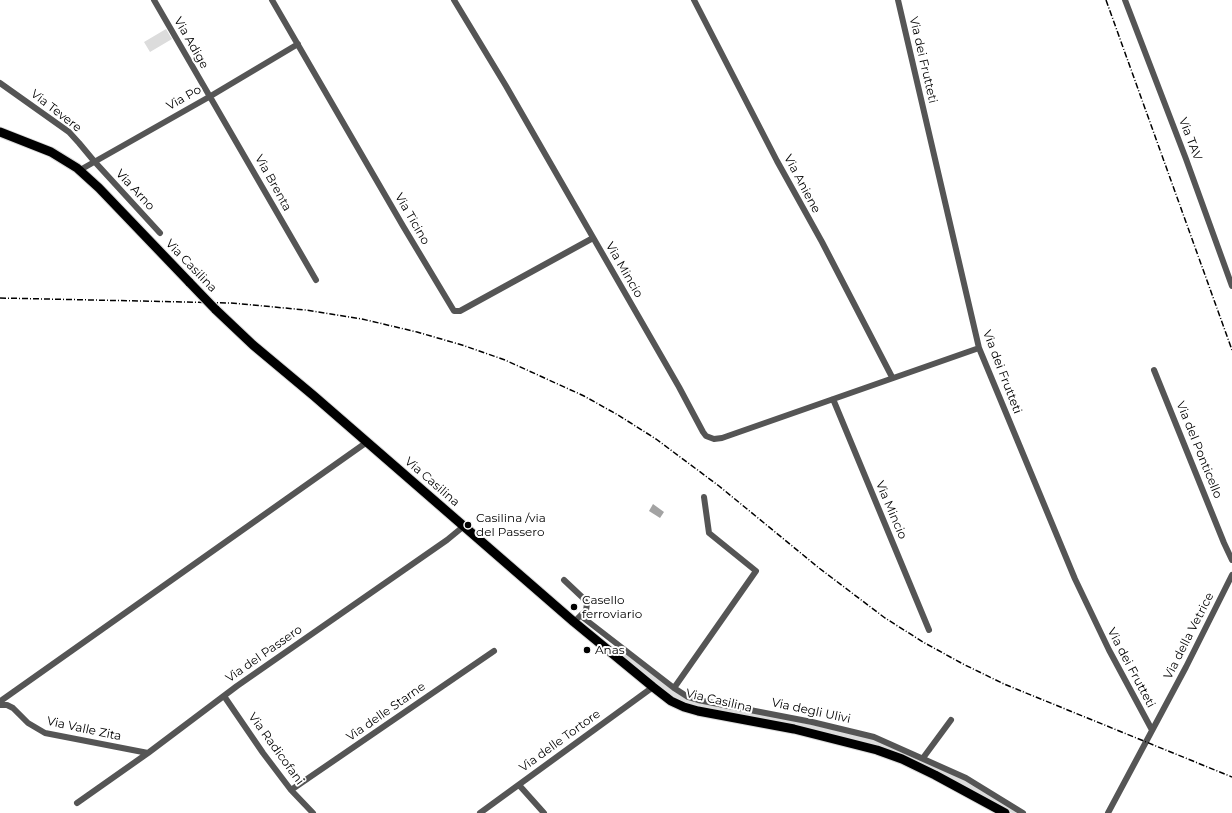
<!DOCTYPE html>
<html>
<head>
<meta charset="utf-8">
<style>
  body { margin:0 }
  canvas { display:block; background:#fff }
</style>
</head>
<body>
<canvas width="1232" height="813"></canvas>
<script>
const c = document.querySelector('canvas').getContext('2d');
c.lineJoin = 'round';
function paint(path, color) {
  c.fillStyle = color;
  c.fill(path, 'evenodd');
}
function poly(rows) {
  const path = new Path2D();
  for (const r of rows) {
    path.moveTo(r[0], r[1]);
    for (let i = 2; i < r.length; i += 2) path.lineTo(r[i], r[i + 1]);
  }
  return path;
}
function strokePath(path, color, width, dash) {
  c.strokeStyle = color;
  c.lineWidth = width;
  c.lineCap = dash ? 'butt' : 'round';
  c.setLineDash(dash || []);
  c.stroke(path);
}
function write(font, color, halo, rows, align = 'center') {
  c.font = font + ' Montserrat,sans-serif';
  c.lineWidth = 4;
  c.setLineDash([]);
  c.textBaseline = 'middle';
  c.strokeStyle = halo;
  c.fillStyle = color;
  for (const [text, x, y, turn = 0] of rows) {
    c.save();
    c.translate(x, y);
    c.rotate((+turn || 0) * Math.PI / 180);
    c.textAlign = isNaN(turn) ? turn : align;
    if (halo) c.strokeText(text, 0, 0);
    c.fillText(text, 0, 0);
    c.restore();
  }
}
paint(poly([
  [166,29,172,39,150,52,144,42],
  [612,650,625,653,685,697,871,738,956,774,1021,813,1012,813,951,778,875,745,798,726,684,703,673,698]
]), '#dcdcdc');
paint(poly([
  [653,504,664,512,660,518,649,511]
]), '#a3a3a3');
const primary = poly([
  [0,132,51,152,77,168,99,188,190,283],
  [215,309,253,345,314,396,574,622,653,687,671,701,684,707,698,711,794,729,877,750,902,759,935,775,1005,813]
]);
strokePath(primary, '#dbdbdb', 11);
strokePath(poly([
  [154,0,316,280],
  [272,0,403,226,454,311,460,311,593,238],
  [454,0,506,86,679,387,703,432,706,436,714,439,722,438,979,348],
  [694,0,777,161,822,242,892,377],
  [898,0,979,348,1075,579,1109,650,1152,730],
  [1125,0,1186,159,1232,286],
  [0,83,69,132,79,143,94,161,160,233],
  [80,170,209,97,298,44],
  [1154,370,1224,543,1232,560],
  [833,399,929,630],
  [564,580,582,597,587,604,586,610,578,618],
  [581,616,674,688,688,697,698,700,812,722,874,737,966,778,1023,813],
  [674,688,756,571,709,533,704,497],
  [224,696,263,753,291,790,313,813],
  [0,703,2,700,367,442],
  [0,705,7,705,13,708,28,723,45,733,148,753],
  [923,758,951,720],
  [519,785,544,813],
  [291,790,494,651],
  [77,803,148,753,237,686,447,540,464,526],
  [480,813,653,687],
  [1108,813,1186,667,1232,575]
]), '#555', 6);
strokePath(primary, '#000', 9);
strokePath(poly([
  [1106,0,1232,350],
  [0,298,231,303,306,310,362,319,417,332,462,345,505,360,584,396,618,415,656,439,719,486,819,568,885,618,923,642,963,664,1004,684,1232,777]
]), '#000', 1.5, [6, 2, 1, 2]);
const primaryBridge = poly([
  [190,283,215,309]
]);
strokePath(primaryBridge, '#dbdbdb', 11, []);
strokePath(primaryBridge, '#000', 9);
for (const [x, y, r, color] of [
  [468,525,4,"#000"],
  [574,607,4,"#000"],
  [587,650,4,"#000"]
]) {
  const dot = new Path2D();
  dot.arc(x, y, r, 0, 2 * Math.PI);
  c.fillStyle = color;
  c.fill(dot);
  strokePath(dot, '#fff', 1.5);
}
write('12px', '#000', '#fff', [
  ["Via Adige",191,43,60],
  ["Via dei Frutteti",923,60,77],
  ["Via Po",184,98,-29],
  ["Via Tevere",56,111,38],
  ["Via TAV",1190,139,69],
  ["Via Brenta",273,183,61],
  ["Via Aniene",802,184,62],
  ["Via Arno",135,190,47],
  ["Via Ticino",412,219,60],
  ["Via Casilina",191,266,46],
  ["Via Mincio",624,270,60],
  ["Via dei Frutteti",1002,372,69],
  ["Via del Ponticello",1199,450,68],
  ["Via Casilina",432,482,41],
  ["Via Mincio",891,510,67],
  ["Via della Vetrice",1189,636,-63],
  ["Via del Passero",264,654,-35],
  ["Via dei Frutteti",1131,668,62],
  ["Via Casilina",719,701,13],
  ["Via degli Ulivi",811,711,12],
  ["Via delle Starne",386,712,-35],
  ["Via Valle Zita",84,729,12],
  ["Via delle Tortore",560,741,-36],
  ["Via Radicofani",276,749,54]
]);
write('12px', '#000', '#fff', [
  ["Casilina /via",476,518],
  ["del Passero",476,532],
  ["Casello",582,600],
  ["ferroviario",582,614],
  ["Anas",595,650]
], 'left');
</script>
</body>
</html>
